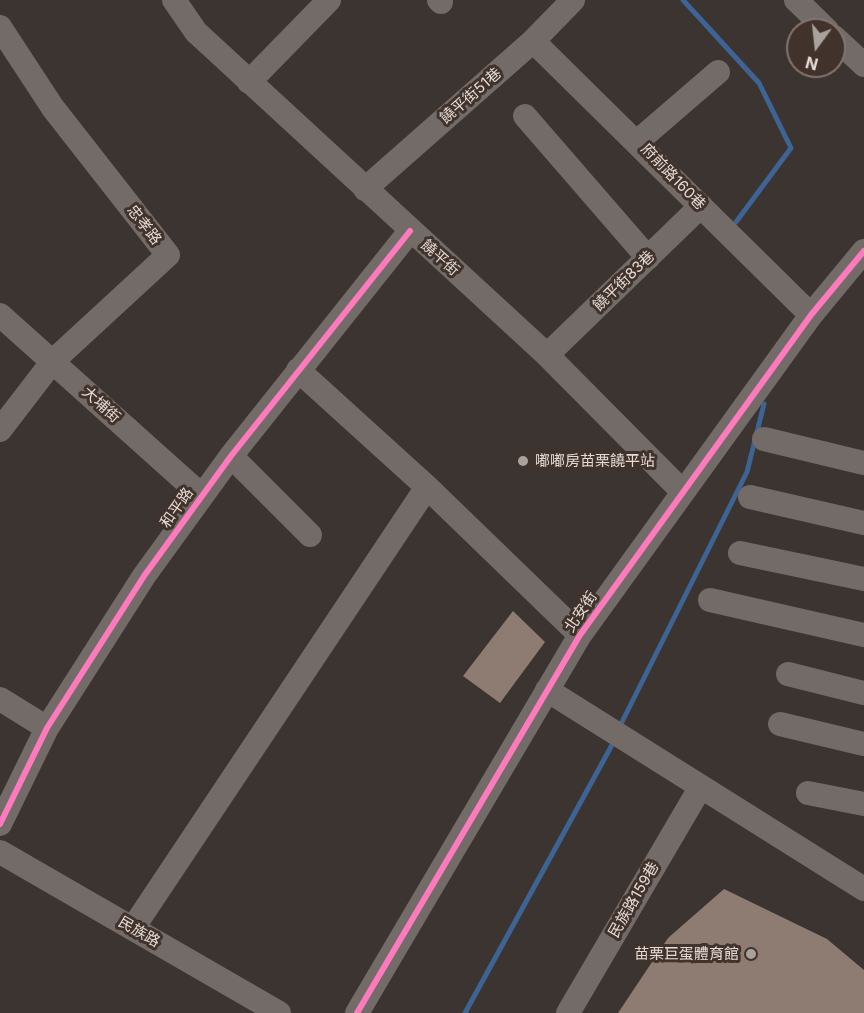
<!DOCTYPE html>
<html>
<head>
<meta charset="utf-8">
<style>
  body { margin:0 }
  #map { position:relative; width:864px; height:1013px; overflow:hidden; background:#3c3430; font-family:Inter,sans-serif }
  canvas { display:block }
  .north { position:absolute; left:786px; top:18px; width:60px; height:60px; box-sizing:border-box; background:#41322b; border:2px solid #82766f; border-radius:50%; rotate:195deg; font-size:16px; font-weight:700; line-height:24px; text-align:center; color:#e4dbd6 }
  .north::after { content:''; display:block; margin:auto; width:21px; height:27px; background:#a9a19c; clip-path:polygon(50% 0,100% 100%,50% 72%,0 100%) }
</style>
</head>
<body>
<div id="map">
<canvas width="864" height="1013"></canvas>
<div class="north">N</div>
</div>
<script>
const c = document.querySelector('canvas').getContext('2d');
c.lineJoin = 'round';
function poly(rows) {
  const path = new Path2D();
  for (const r of rows) {
    path.moveTo(r[0], r[1]);
    for (let i = 2; i < r.length; i += 2) path.lineTo(r[i], r[i + 1]);
  }
  return path;
}
function strokePath(path, color, width, dash) {
  c.strokeStyle = color;
  c.lineWidth = width;
  c.lineCap = dash ? 'butt' : 'round';
  c.setLineDash(dash || []);
  c.stroke(path);
}
function paint(path, color) {
  c.fillStyle = color;
  c.fill(path, 'evenodd');
}
function write(font, color, halo, rows, align = 'center') {
  c.font = font + ' Inter,"Noto Sans TC",sans-serif';
  c.lineWidth = 6;
  c.setLineDash([]);
  c.textBaseline = 'middle';
  c.strokeStyle = halo;
  c.fillStyle = color;
  for (const [text, x, y, turn = 0] of rows) {
    c.save();
    c.translate(x, y);
    c.rotate((+turn || 0) * Math.PI / 180);
    c.textAlign = isNaN(turn) ? turn : align;
    if (halo) c.strokeText(text, 0, 0);
    c.fillText(text, 0, 0);
    c.restore();
  }
}
strokePath(poly([
  [683,0,759,83,791,148,736,222],
  [622,722,747,472,764,404],
  [465,1013,612,745]
]), '#3e6495', 5);
paint(poly([
  [513,611,545,642,500,703,463,676],
  [724,889,827,939,864,970,864,1013,618,1013,668,938]
]), '#8e7c73');
strokePath(poly([
  [174,0,196,32,547,355,682,491],
  [439,0,441,2],
  [796,0,827,30],
  [0,27,53,108,168,255,53,361,0,430],
  [834,37,864,65],
  [533,41,811,315],
  [249,82,329,0],
  [525,116,648,258],
  [638,141,718,72],
  [365,189,533,41,573,0],
  [0,315,201,495],
  [547,355,701,206],
  [298,370,427,487,580,635],
  [764,439,864,463],
  [231,456,310,535],
  [750,497,864,523],
  [740,553,864,579],
  [710,600,864,635],
  [788,674,864,693],
  [547,690,864,889],
  [0,699,47,728],
  [780,724,864,744],
  [808,793,864,804],
  [0,824,47,728,144,576,231,456,410,231],
  [0,852,279,1013],
  [133,928,427,487],
  [357,1013,580,635,811,315,864,251],
  [568,1013,700,788]
]), '#726b67', 24);
strokePath(poly([
  [0,824,47,728,144,576,231,456,410,231],
  [357,1013,580,635,811,315,864,251]
]), '#fd7abc', 6);
for (const [x, y, r, color] of [
  [523,461,6,"#a9a19c"],
  [751,954,6,"#a9a19c"]
]) {
  const dot = new Path2D();
  dot.arc(x, y, r, 0, 2 * Math.PI);
  c.fillStyle = color;
  c.fill(dot);
  strokePath(dot, '#41322b', 2);
}
write('15px', '#e4dbd6', '#41322b', [
  ["饒平街51巷",471,96,-41],
  ["府前路160巷",673,177,46],
  ["忠孝路",144,225,52],
  ["饒平街",440,258,42],
  ["饒平街83巷",624,281,-44],
  ["大埔街",101,405,42],
  ["和平路",177,508,-55],
  ["北安街",581,612,-56],
  ["民族路159巷",634,900,-60],
  ["民族路",139,932,30]
]);
write('15px', '#e4dbd6', '#41322b', [
  ["嘟嘟房苗栗饒平站",535,461],
  ["苗栗巨蛋體育館",739,954,"right"]
], 'left');
</script>
</body>
</html>
